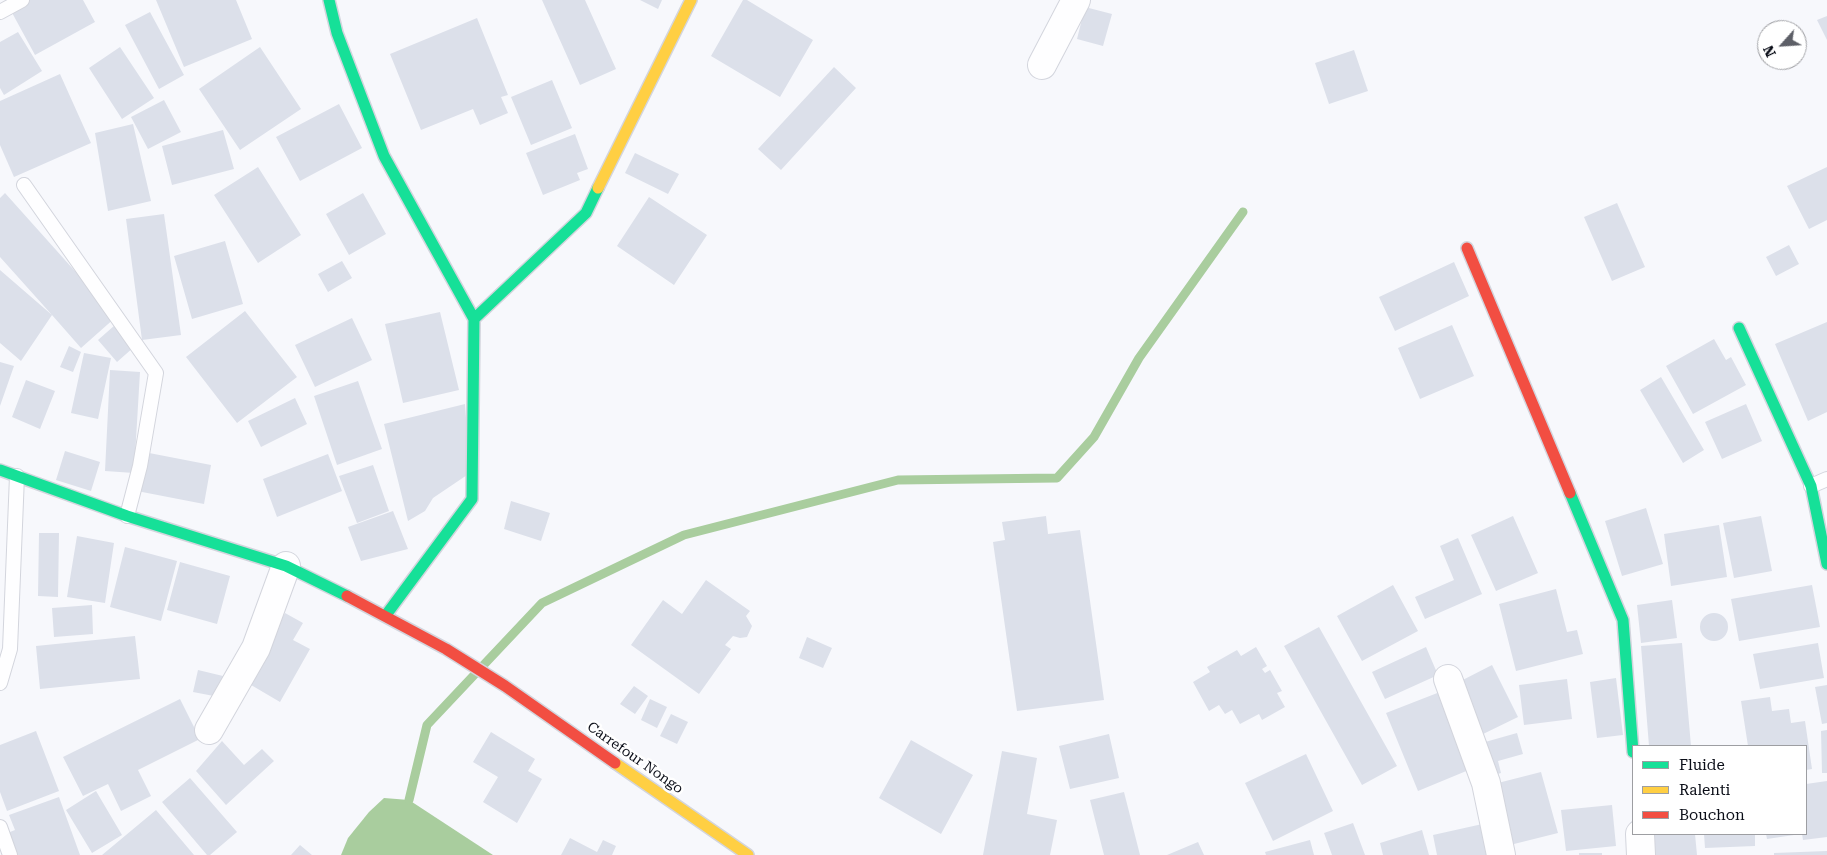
<!DOCTYPE html>
<html>
<head>
<meta charset="utf-8">
<style>
  body { margin:0 }
  #map { position:relative; width:1827px; height:855px; overflow:hidden; background:#f7f8fc; font-family:"Roboto Serif",serif }
  canvas { display:block }
  .legend { position:absolute; left:1632px; top:745px; width:175px; height:90px; box-sizing:border-box; background:#fff; border:1px solid #9d9ea2; margin:0; padding:6px 9px; list-style:none; font-size:15px; color:#0a0d17 }
  .legend li { display:flex; align-items:center; gap:10px; height:25px }
  .legend b { width:25px; border:1px solid #9d9ea2 }
  .north { position:absolute; left:1757px; top:20px; width:50px; height:50px; box-sizing:border-box; background:#fff; border:1px solid #9d9ea2; border-radius:50%; rotate:244deg; font-size:14px; font-weight:700; line-height:20px; text-align:center; color:#0a0d17 }
  .north::after { content:''; display:block; margin:auto; width:18px; height:22px; background:#5d5f67; clip-path:polygon(50% 0,100% 100%,50% 72%,0 100%) }
</style>
</head>
<body>
<div id="map">
<canvas width="1827" height="855"></canvas>
<ul class="legend">
<li><b style="height:6px;background:#16e098"></b>Fluide</li>
<li><b style="height:6px;background:#ffcf43"></b>Ralenti</li>
<li><b style="height:6px;background:#f24e42"></b>Bouchon</li>
</ul>
<div class="north">N</div>
</div>
<script>
const c = document.querySelector('canvas').getContext('2d');
c.lineJoin = 'round';
function paint(path, color) {
  c.fillStyle = color;
  c.fill(path, 'evenodd');
}
function poly(rows) {
  const path = new Path2D();
  for (const r of rows) {
    if (r.length === 3) {
      path.moveTo(r[0] + r[2], r[1]);
      path.arc(r[0], r[1], r[2], 0, 2 * Math.PI);
      continue;
    }
    path.moveTo(r[0], r[1]);
    for (let i = 2; i < r.length; i += 2) path.lineTo(r[i], r[i + 1]);
  }
  return path;
}
function strokePath(path, color, width, dash) {
  c.strokeStyle = color;
  c.lineWidth = width;
  c.lineCap = dash ? 'butt' : 'round';
  c.setLineDash(dash || []);
  c.stroke(path);
}
function write(font, color, halo, rows, align = 'center') {
  c.font = font + ' "Roboto Serif",serif';
  c.lineWidth = 5;
  c.setLineDash([]);
  c.textBaseline = 'middle';
  c.strokeStyle = halo;
  c.fillStyle = color;
  for (const [text, x, y, turn = 0] of rows) {
    c.save();
    c.translate(x, y);
    c.rotate((+turn || 0) * Math.PI / 180);
    c.textAlign = isNaN(turn) ? turn : align;
    if (halo) c.strokeText(text, 0, 0);
    c.fillText(text, 0, 0);
    c.restore();
  }
}
paint(poly([
  [384,798,409,800,493,855,341,855,348,838,369,812]
]), '#a9cd9e');
strokePath(poly([
  [409,800,427,725,542,603,684,535,898,480,1057,478,1094,437,1139,358,1243,212]
]), '#a9cd9e', 9);
paint(poly([
  [27,0,83,0,95,22,35,55,10,9],
  [156,0,236,0,252,39,184,67],
  [542,0,585,0,616,69,580,85],
  [640,0,662,0,658,9],
  [743,0,747,0,813,40,780,97,711,56],
  [1085,7,1112,14,1103,46,1077,39],
  [150,12,184,75,159,89,125,25],
  [1827,16,1827,40,1817,20],
  [477,18,508,95,501,97,508,113,480,125,473,109,421,130,390,54],
  [18,32,42,71,4,95,0,88,0,42],
  [120,47,154,98,122,119,89,68],
  [260,47,301,109,240,150,199,89],
  [1354,50,1368,91,1329,104,1315,63],
  [834,67,856,88,781,170,758,149],
  [60,74,91,143,14,177,0,145,0,101],
  [552,80,572,128,531,145,511,97],
  [164,100,181,132,148,149,131,117],
  [339,104,362,148,300,181,276,137],
  [133,124,151,201,108,211,95,133],
  [223,130,234,169,172,185,162,146],
  [575,134,588,169,577,173,580,180,543,195,526,153],
  [635,153,679,174,668,194,625,173],
  [258,167,301,235,258,263,214,195],
  [1827,167,1827,220,1809,229,1787,186],
  [5,193,116,317,81,348,52,315,21,361,0,343,0,270,52,315,0,257,0,198],
  [363,193,386,234,349,255,326,214],
  [649,197,707,235,674,285,617,246],
  [1617,203,1645,267,1612,281,1584,217],
  [164,214,181,335,142,340,126,219],
  [225,241,243,304,192,319,174,256],
  [1789,245,1799,264,1776,276,1766,257],
  [342,261,352,278,328,292,318,274],
  [1454,262,1469,296,1395,331,1379,297],
  [245,311,297,377,237,423,186,357],
  [440,312,459,390,403,403,385,324],
  [352,318,372,360,315,387,295,345],
  [1827,322,1827,412,1808,421,1775,344],
  [115,325,134,347,117,362,98,340],
  [1452,325,1474,376,1420,399,1398,348],
  [1714,339,1726,360,1731,357,1746,385,1693,414,1666,366],
  [69,346,81,352,73,372,60,367],
  [84,353,111,358,98,419,71,413],
  [0,362,14,366,0,406],
  [110,370,140,372,134,473,105,471],
  [1661,377,1704,450,1683,463,1640,390],
  [26,380,55,391,40,429,12,417],
  [358,381,382,449,337,465,314,396],
  [295,398,307,424,261,447,248,421],
  [465,404,470,473,433,498,425,511,408,521,384,424],
  [1746,404,1762,441,1722,459,1705,422],
  [65,451,100,462,91,491,56,480],
  [144,452,211,465,204,504,137,491],
  [328,454,342,491,277,517,263,479],
  [373,465,389,511,357,523,339,476],
  [511,501,550,513,541,541,504,529],
  [1646,508,1663,564,1622,576,1605,521],
  [393,511,408,549,361,561,348,527],
  [1046,516,1048,534,1080,530,1104,700,1017,711,993,542,1005,540,1002,522],
  [1513,516,1538,573,1496,591,1471,535],
  [1761,516,1772,571,1734,578,1723,523],
  [1719,525,1727,577,1671,586,1664,534],
  [39,533,59,533,58,597,38,596],
  [77,536,114,543,105,603,67,597],
  [1458,538,1482,594,1425,619,1415,597,1454,580,1440,546],
  [125,547,177,561,161,621,110,607],
  [180,562,230,576,217,624,167,610],
  [706,580,750,611,746,616,752,626,747,637,740,638,733,636,725,645,731,649,699,694,631,645,663,600,682,614],
  [1393,585,1418,631,1362,661,1337,616],
  [1812,585,1820,627,1739,641,1731,599],
  [1556,589,1567,632,1577,630,1583,654,1516,671,1499,604],
  [1672,600,1677,638,1641,643,1637,605],
  [92,605,93,634,54,637,52,608],
  [285,613,303,623,293,640,310,649,280,702,246,682],
  [1714,627,14],
  [1319,627,1397,766,1362,785,1284,646],
  [135,636,140,679,40,689,36,646],
  [807,637,832,648,823,668,799,658],
  [1682,643,1691,746,1649,746,1641,646],
  [1818,643,1824,678,1760,689,1753,654],
  [1256,647,1267,666,1262,669,1265,673,1270,670,1282,691,1277,693,1285,707,1262,720,1259,714,1240,724,1232,710,1225,714,1219,705,1209,711,1193,682,1210,672,1207,667,1237,650,1241,656],
  [1426,647,1438,675,1385,699,1372,672],
  [1492,665,1518,717,1479,736,1453,685],
  [198,670,223,676,219,697,193,692],
  [1616,678,1623,735,1597,738,1590,682],
  [1567,679,1572,719,1524,725,1519,685],
  [1827,685,1827,723,1822,724,1815,687],
  [634,686,648,696,635,714,620,704],
  [1445,690,1476,767,1418,791,1386,713],
  [1770,697,1772,711,1789,709,1791,723,1805,721,1812,769,1806,770,1806,746,1748,746,1741,701],
  [180,699,200,739,138,770,151,796,121,811,108,784,83,796,63,757],
  [650,699,667,707,657,728,641,720],
  [671,714,688,722,677,744,660,736],
  [1827,730,1827,773,1822,773,1821,731],
  [36,731,59,791,7,811,0,792,0,745],
  [491,732,535,759,528,771,542,779,517,823,483,802,498,777,473,762],
  [1517,733,1523,754,1498,761,1501,773,1487,777,1478,744],
  [1109,734,1119,778,1070,789,1059,746],
  [911,740,973,775,941,834,879,798],
  [222,741,244,765,262,749,274,761,226,805,196,771],
  [1002,751,1037,758,1027,814,1057,820,1050,855,983,855],
  [1306,754,1333,811,1273,841,1245,783],
  [1541,772,1558,833,1510,845,1494,784],
  [190,778,237,832,210,855,207,855,162,802],
  [1827,781,1827,837,1803,840,1802,834,1806,834,1806,784],
  [96,791,122,835,92,853,66,810],
  [1124,792,1140,855,1104,855,1090,800],
  [59,797,80,855,13,855,5,834,15,830,9,815],
  [1612,805,1616,846,1566,851,1561,810],
  [156,810,194,855,102,855],
  [1353,823,1365,855,1332,855,1324,833],
  [1487,823,1494,855,1437,855,1433,835],
  [1422,830,1429,855,1383,855,1380,843],
  [1642,834,1695,834,1697,855,1644,855],
  [1704,834,1755,834,1755,846,1705,848],
  [1766,834,1794,834,1794,835,1767,839],
  [570,838,597,852,603,840,616,846,612,855,561,855],
  [1310,840,1314,855,1266,855,1265,852],
  [1198,842,1204,855,1167,855],
  [300,845,312,855,291,855],
  [1827,851,1827,855,1774,855,1774,853],
  [1579,853,1602,853,1602,855,1579,855]
]), '#dce0ea');
const lane = poly([
  [0,12,22,0],
  [24,185,156,373,140,466,127,516],
  [1811,486,1827,479],
  [0,683,10,649,17,476],
  [0,827,10,855]
]);
const street = poly([
  [1042,65,1076,0],
  [1448,679,1486,783,1501,855],
  [209,730,256,648,286,566],
  [1640,834,1641,855]
]);
const fast = poly([
  [329,0,337,33,384,156,474,319],
  [1739,328,1811,486,1827,564],
  [0,470,127,516,286,566,347,596],
  [1570,493,1623,620,1633,752],
  [386,615,472,499,474,319,586,213,598,188]
]);
const slow = poly([
  [598,188,691,0],
  [615,763,748,855]
]);
const jam = poly([
  [1467,248,1570,493],
  [347,596,446,649,505,686,615,763]
]);
strokePath(lane, '#d3d5dd', 16);
strokePath(street, '#d3d5dd', 30);
strokePath(fast, '#d3d5dd', 14);
strokePath(slow, '#d3d5dd', 14);
strokePath(jam, '#d3d5dd', 14);
strokePath(lane, '#fefeff', 14);
strokePath(street, '#fefeff', 28);
strokePath(fast, '#16e098', 11);
strokePath(slow, '#ffcf43', 11);
strokePath(jam, '#f24e42', 11);
write('14px', '#0a0d17', '#fff', [
  ["Carrefour Nongo",635,758,35]
]);
</script>
</body>
</html>
